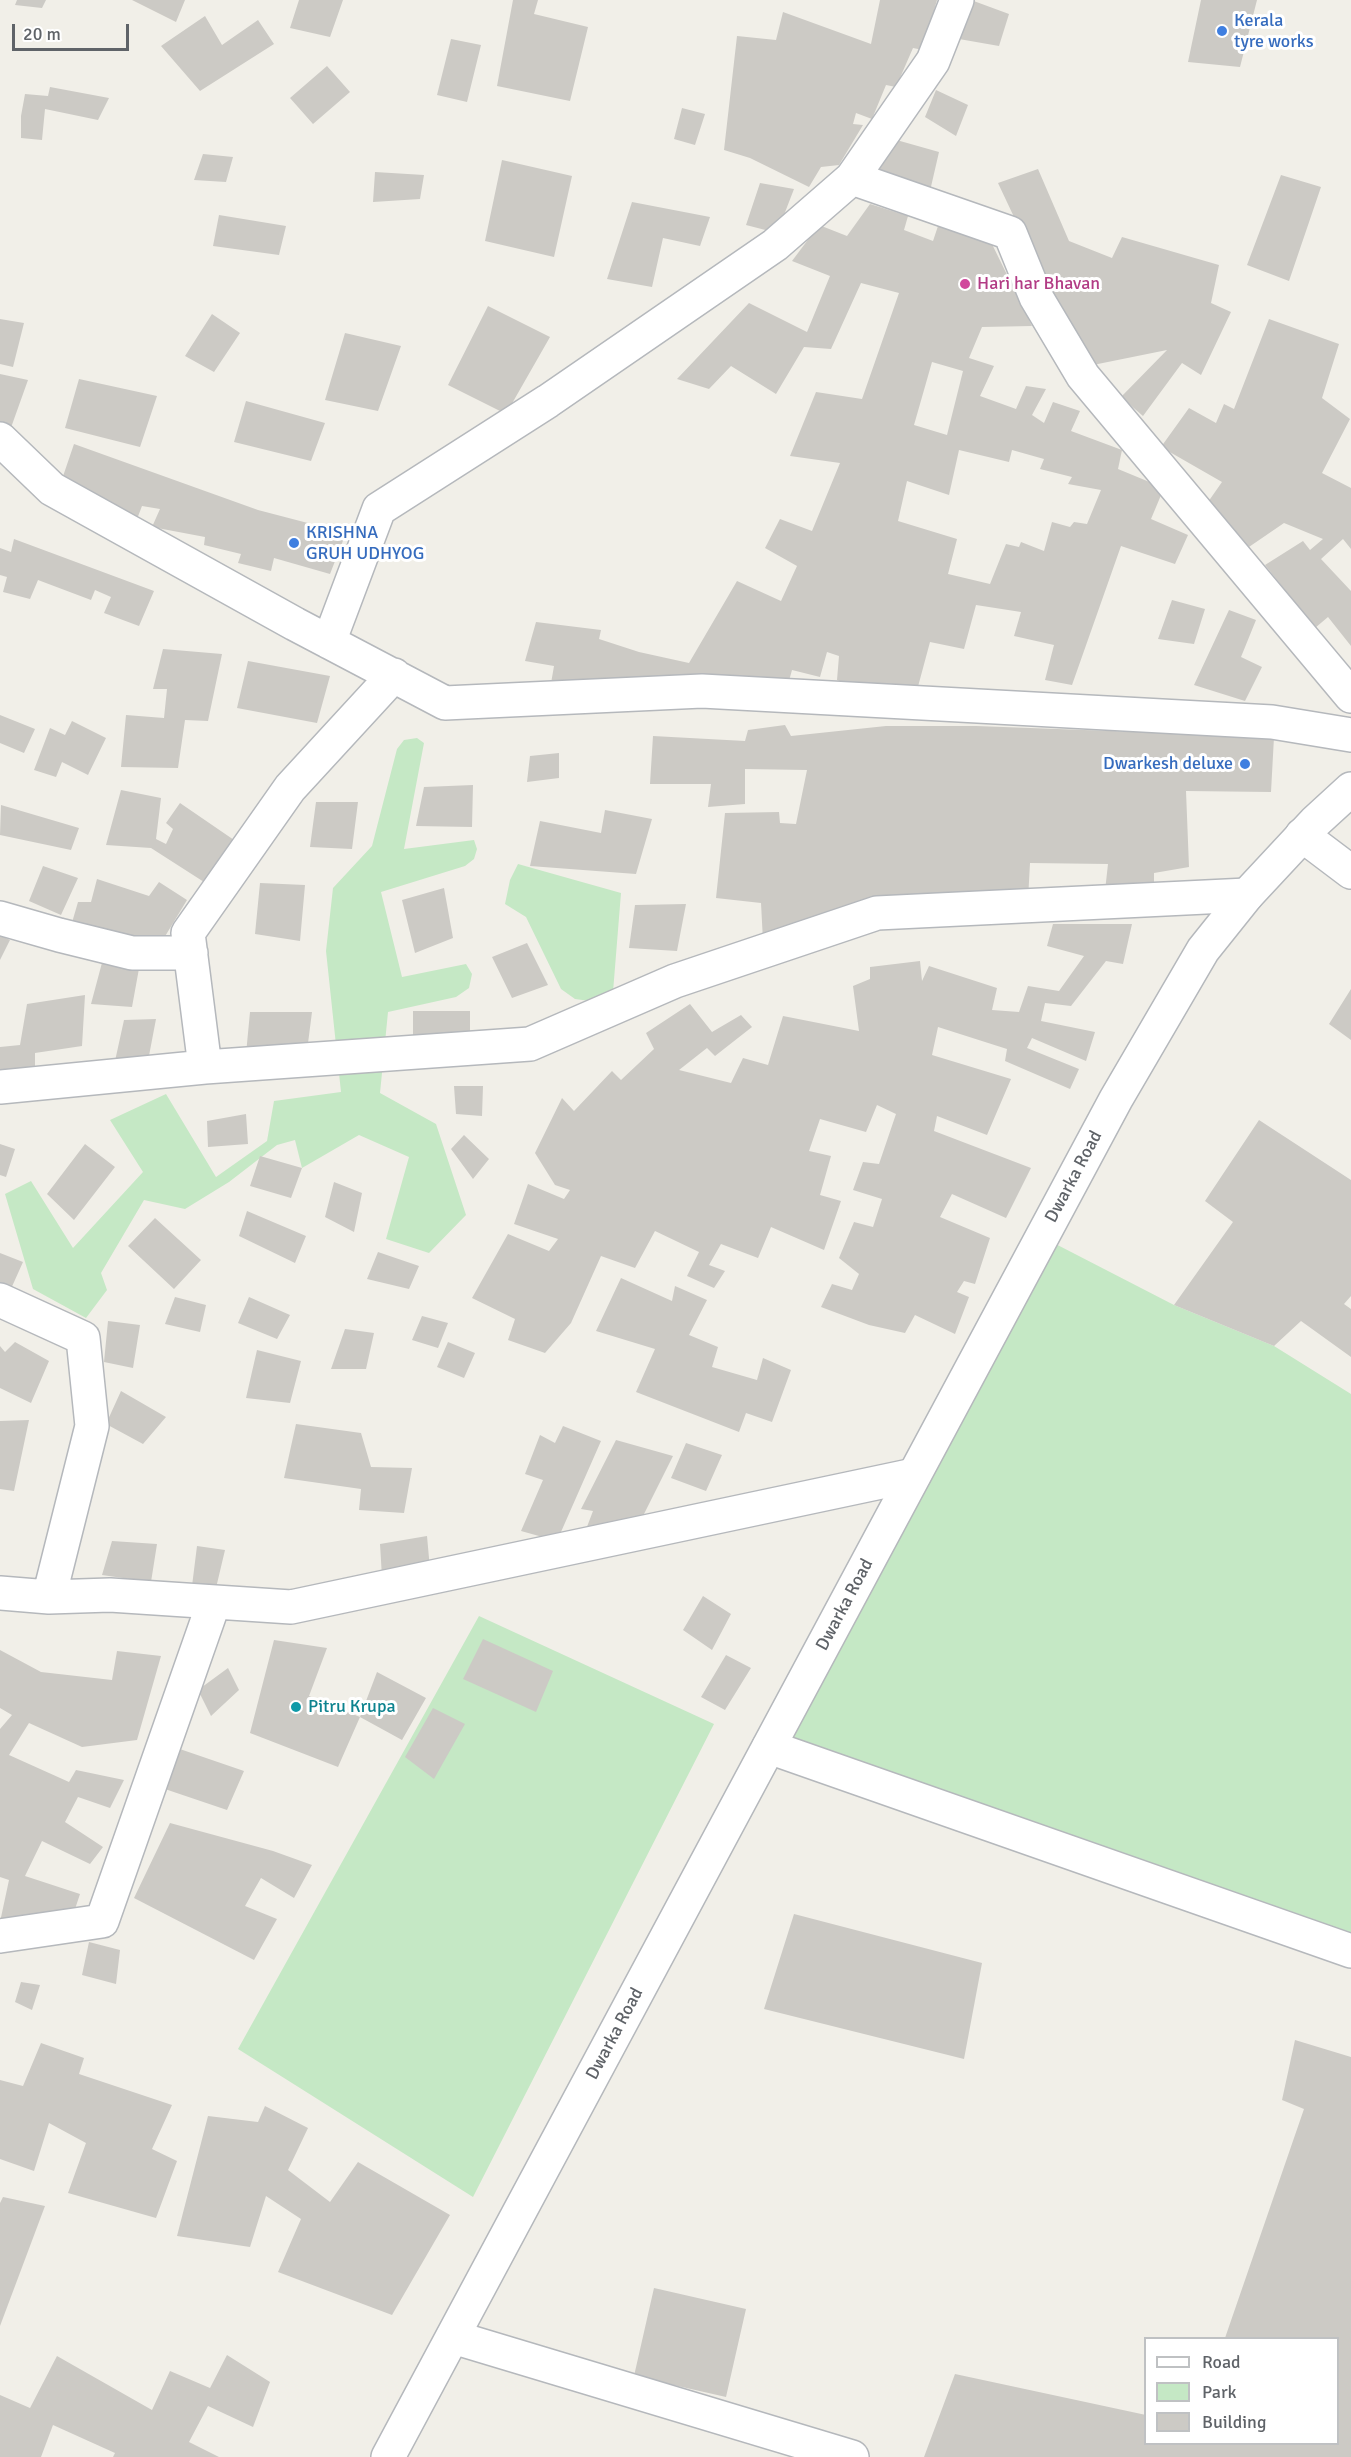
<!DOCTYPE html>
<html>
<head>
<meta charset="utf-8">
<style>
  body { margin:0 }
  #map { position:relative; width:1351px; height:2457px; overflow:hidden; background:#f1efe8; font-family:Signika,sans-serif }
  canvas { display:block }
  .legend { position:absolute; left:1144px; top:2337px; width:195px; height:108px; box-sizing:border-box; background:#fff; border:2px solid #bfc1c3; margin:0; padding:8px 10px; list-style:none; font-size:18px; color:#5f6368 }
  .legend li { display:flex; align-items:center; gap:12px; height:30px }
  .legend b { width:30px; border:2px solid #bfc1c3 }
  .scale { position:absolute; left:12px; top:24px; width:117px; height:27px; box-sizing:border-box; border:3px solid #5f6368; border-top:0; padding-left:8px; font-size:18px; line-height:21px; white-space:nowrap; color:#5f6368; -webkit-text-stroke:4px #fff; paint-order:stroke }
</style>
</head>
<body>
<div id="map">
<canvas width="1351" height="2457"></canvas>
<ul class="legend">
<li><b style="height:8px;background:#fff"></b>Road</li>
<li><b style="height:16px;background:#c5e8c5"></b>Park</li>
<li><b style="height:16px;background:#cccac5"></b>Building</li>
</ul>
<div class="scale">20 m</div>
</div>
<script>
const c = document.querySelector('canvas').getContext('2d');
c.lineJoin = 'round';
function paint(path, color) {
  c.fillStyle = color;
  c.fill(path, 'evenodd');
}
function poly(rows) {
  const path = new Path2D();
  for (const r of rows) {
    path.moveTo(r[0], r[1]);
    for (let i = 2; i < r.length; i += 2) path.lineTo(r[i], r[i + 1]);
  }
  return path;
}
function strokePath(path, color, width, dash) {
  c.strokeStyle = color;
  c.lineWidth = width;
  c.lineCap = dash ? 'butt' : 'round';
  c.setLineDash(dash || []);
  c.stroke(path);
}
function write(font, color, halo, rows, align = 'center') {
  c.font = font + ' Signika,sans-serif';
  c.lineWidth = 6;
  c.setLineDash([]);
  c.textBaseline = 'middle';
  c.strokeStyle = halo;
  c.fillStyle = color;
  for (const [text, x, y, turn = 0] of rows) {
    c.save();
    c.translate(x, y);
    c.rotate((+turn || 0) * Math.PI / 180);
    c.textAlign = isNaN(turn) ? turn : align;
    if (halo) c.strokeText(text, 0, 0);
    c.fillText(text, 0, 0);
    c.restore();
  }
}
paint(poly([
  [417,738,424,743,404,849,474,840,477,849,474,859,465,866,381,892,402,977,466,964,472,974,469,988,456,997,388,1012,380,1093,436,1124,466,1215,429,1253,386,1239,409,1157,359,1135,302,1168,295,1140,277,1145,229,1182,185,1209,144,1200,101,1273,107,1290,86,1318,33,1289,5,1194,31,1181,73,1248,143,1172,110,1120,166,1094,216,1177,267,1141,274,1101,341,1092,326,951,333,888,372,846,397,749,404,740],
  [518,864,621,893,613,992,590,1001,575,999,561,989,526,917,505,904,510,880],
  [1042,1237,1174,1305,1274,1346,1351,1394,1351,1951,769,1747],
  [479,1616,714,1724,473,2197,238,2049]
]), '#c5e8c5');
paint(poly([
  [17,0,46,0,42,8,15,5],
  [132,0,185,0,176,22],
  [299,0,343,0,330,37,290,28],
  [513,0,538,0,534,14,588,27,570,101,497,86],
  [880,0,937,0,923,50,913,48,896,87,886,85,872,119,856,113,853,124,863,125,839,165,821,167,809,187,750,158,724,150,737,36,776,40,783,12,871,44],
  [971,0,1009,14,999,46,959,39],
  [1201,0,1257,0,1240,67,1188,62],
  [205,16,222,45,258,20,274,44,200,91,161,46],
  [451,39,481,45,467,102,437,95],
  [327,66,350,92,313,124,290,98],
  [50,87,109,98,98,120,45,109,42,140,21,138,21,116,25,94,48,96],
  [936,90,968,105,956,136,925,117],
  [682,108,705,114,695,145,674,139],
  [893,139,939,152,930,191,872,175],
  [203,154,233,157,226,182,194,180],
  [502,160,572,176,554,257,485,241],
  [1038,169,1069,241,1112,258,1122,237,1219,265,1211,303,1231,312,1201,375,1182,363,1143,416,1121,397,1167,350,1088,366,1063,321,998,183],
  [375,172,424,175,420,199,373,202],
  [1281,175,1321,187,1289,281,1247,265],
  [760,183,794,189,777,233,746,225],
  [632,202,710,217,700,246,663,238,652,287,607,279],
  [870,204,908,216,904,230,933,241,938,226,991,242,1032,326,982,327,969,358,994,366,980,396,1016,409,1026,386,1046,389,1032,415,1044,423,1053,402,1080,411,1071,431,1122,450,1118,469,1164,488,1151,519,1188,535,1175,564,1121,546,1072,685,1045,680,1054,645,1014,636,1021,612,976,605,964,649,930,642,916,694,865,692,837,680,839,656,827,652,820,677,792,670,787,688,550,689,554,666,525,661,536,622,601,630,599,639,639,652,689,663,737,581,781,601,797,566,765,548,780,519,812,531,840,463,790,456,816,392,862,399,899,293,861,283,831,349,804,347,776,394,731,366,709,389,677,379,749,303,807,332,830,276,792,261,819,225,847,236],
  [932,362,963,371,947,435,914,425],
  [959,450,1009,462,1012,450,1044,459,1040,469,1072,477,1068,484,1101,490,1087,524,1074,522,1070,527,1052,522,1044,551,1021,542,1019,547,1006,544,990,584,948,574,957,539,898,521,907,481,949,495],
  [219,215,286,226,279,255,213,246],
  [488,306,550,337,506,414,448,385],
  [212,314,240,333,214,372,185,356],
  [0,319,24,323,13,367,0,364],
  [1269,319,1339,344,1322,398,1350,419,1322,473,1351,488,1351,549,1343,539,1321,559,1351,591,1351,646,1328,617,1315,628,1265,565,1303,541,1310,550,1323,539,1284,523,1246,549,1208,502,1222,482,1161,447,1189,408,1216,423,1224,404,1234,409],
  [345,333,401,346,378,411,325,400],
  [0,374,28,380,8,436,0,428],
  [79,379,157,396,140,447,65,428],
  [246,401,325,423,311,461,234,442],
  [74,444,258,510,346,533,330,574,274,558,271,571,238,563,241,554,204,545,205,537,152,527,160,509,142,506,137,519,59,488],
  [14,539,154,591,139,626,104,613,111,597,95,590,91,600,38,580,30,599,3,592,7,577,0,575,0,548,11,552],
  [1172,600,1205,609,1194,644,1158,639],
  [1229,610,1256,620,1241,657,1262,667,1245,701,1194,685],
  [163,649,222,654,208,721,185,720,178,768,121,767,126,715,164,718,167,689,153,689],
  [248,661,330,676,317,723,237,708],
  [0,715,35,729,24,753,0,743],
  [72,721,106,738,88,775,62,762,56,777,34,770,50,728,65,735],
  [785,725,791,736,886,726,976,726,1274,737,1271,792,1186,791,1189,867,1154,873,1154,888,1105,891,1108,864,1030,863,1028,900,763,941,761,903,716,898,725,813,779,812,780,823,796,824,807,770,745,769,745,804,708,807,711,784,650,784,653,736,745,741,748,730],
  [559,753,559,778,527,782,530,756],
  [473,785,472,827,416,826,424,787],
  [121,790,161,798,156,839,166,844,173,829,166,823,180,803,234,840,204,882,151,848,106,845],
  [316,802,358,802,352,849,310,847],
  [1,805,79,828,71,850,0,835],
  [605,810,652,819,636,874,530,866,540,821,601,833],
  [43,866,78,878,61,915,29,901],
  [97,879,149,896,159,882,187,900,161,943,71,926,78,902,91,902],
  [260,883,305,885,300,941,255,934],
  [444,888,453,938,415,953,402,900],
  [686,904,677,951,629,948,635,905],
  [1053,924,1132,924,1123,964,1106,961,1071,1006,1045,1003,1041,1021,1095,1032,1086,1061,1032,1038,1027,1048,1079,1069,1070,1089,1005,1061,1007,1049,938,1027,932,1055,1011,1079,987,1135,937,1116,934,1131,1031,1168,1006,1218,952,1194,940,1217,990,1238,975,1284,964,1281,957,1292,969,1297,955,1334,915,1315,905,1333,869,1325,821,1307,832,1284,852,1290,859,1274,839,1258,854,1222,873,1227,882,1199,853,1190,863,1162,879,1164,896,1114,877,1105,866,1132,820,1119,809,1151,831,1156,820,1195,841,1201,824,1250,771,1227,758,1258,721,1244,709,1265,725,1271,714,1288,687,1276,699,1252,655,1231,635,1268,601,1256,571,1323,545,1353,508,1340,515,1319,472,1298,508,1234,549,1251,558,1239,514,1224,528,1184,564,1199,570,1190,555,1185,535,1153,562,1098,574,1111,612,1071,621,1080,654,1049,646,1033,690,1004,712,1032,741,1015,752,1027,715,1056,707,1048,679,1070,731,1083,743,1058,768,1065,783,1016,859,1031,853,986,870,979,870,967,920,961,922,981,929,966,997,988,992,1010,1019,1012,1028,986,1059,991,1084,956,1047,946],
  [0,935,10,940,0,960],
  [527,943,548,985,512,998,492,957],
  [103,959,140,963,132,1007,91,1004],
  [1351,989,1351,1040,1329,1024],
  [85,995,82,1046,35,1053,35,1071,0,1075,0,1047,20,1045,27,1004],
  [413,1011,470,1011,470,1037,413,1038],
  [250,1012,312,1012,307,1051,246,1054],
  [156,1019,148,1061,115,1061,124,1020],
  [454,1086,483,1086,482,1116,456,1114],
  [246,1114,248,1144,208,1147,207,1121],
  [1259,1120,1351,1180,1351,1296,1344,1304,1351,1309,1351,1357,1301,1321,1274,1346,1174,1305,1233,1222,1205,1201],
  [464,1135,489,1159,473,1179,451,1149],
  [0,1144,15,1149,6,1177,0,1175],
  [85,1144,115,1167,74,1220,47,1194],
  [260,1156,302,1168,291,1198,250,1186],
  [334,1182,362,1193,354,1232,325,1217],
  [247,1211,306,1236,295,1263,239,1236],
  [155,1218,201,1260,174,1289,128,1246],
  [378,1252,419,1266,409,1289,367,1279],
  [0,1253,23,1262,10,1291,0,1287],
  [621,1278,672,1301,675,1286,707,1300,689,1335,718,1347,712,1367,757,1380,763,1358,791,1370,772,1422,746,1413,739,1432,636,1392,655,1349,596,1331],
  [175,1297,206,1305,200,1332,165,1324],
  [249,1297,290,1315,277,1339,238,1323],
  [422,1316,448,1323,438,1348,412,1340],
  [108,1321,140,1325,133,1368,104,1362],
  [345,1329,374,1333,366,1369,331,1369],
  [15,1342,49,1361,31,1403,0,1388,0,1346,5,1352],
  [448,1342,475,1353,464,1378,437,1367],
  [257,1350,301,1361,290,1403,246,1398],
  [121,1391,166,1417,143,1444,106,1424],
  [29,1420,14,1491,0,1489,0,1421],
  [296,1424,361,1433,371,1467,412,1468,404,1513,359,1510,361,1489,284,1478],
  [563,1426,601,1441,557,1541,521,1531,543,1480,525,1474,540,1435,555,1443],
  [616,1440,673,1456,641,1520,585,1532,593,1511,581,1509],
  [686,1443,722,1455,706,1491,671,1478],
  [427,1536,430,1569,382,1577,380,1544],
  [112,1541,157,1544,151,1582,102,1575],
  [197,1546,225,1550,216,1588,192,1586],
  [703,1596,731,1614,712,1650,683,1630],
  [483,1639,553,1671,536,1712,463,1679],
  [274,1640,327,1648,309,1696,360,1717,338,1767,250,1733],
  [0,1650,41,1672,112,1680,117,1651,161,1656,137,1740,82,1747,29,1723,9,1755,69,1782,76,1770,124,1780,110,1808,78,1797,65,1822,103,1847,90,1864,42,1841,25,1876,80,1894,72,1918,0,1922,9,1880,0,1877,0,1729,12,1715,0,1708],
  [726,1655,751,1668,725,1710,701,1697],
  [228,1668,239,1690,211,1716,198,1690],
  [377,1672,426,1698,402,1740,360,1717],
  [433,1708,465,1724,434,1779,405,1757],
  [171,1746,244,1771,227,1810,159,1787],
  [170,1823,273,1851,312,1865,294,1898,261,1878,245,1906,277,1919,254,1960,134,1898],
  [794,1914,982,1963,964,2059,764,2009],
  [89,1942,120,1950,116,1984,82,1975],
  [21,1982,40,1985,32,2010,15,2002],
  [1295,2040,1351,2057,1351,2457,924,2457,955,2374,1146,2415,1146,2444,1338,2444,1338,2338,1225,2338,1304,2109,1282,2100],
  [41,2043,84,2058,79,2074,172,2105,152,2149,177,2161,156,2218,68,2193,86,2143,49,2123,34,2171,0,2159,0,2080,23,2086],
  [265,2106,308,2128,288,2170,330,2202,358,2162,450,2215,392,2315,278,2272,301,2219,266,2196,250,2247,177,2236,208,2116,258,2122],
  [3,2197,45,2206,0,2326,0,2203],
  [654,2288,746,2309,726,2397,634,2376],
  [227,2355,270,2382,253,2427,208,2406,189,2442,219,2457,113,2457,115,2453,53,2425,41,2457,0,2457,0,2395,30,2408,57,2356,152,2410,170,2371,210,2388]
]), '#cccac5');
const minor = poly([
  [852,178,1010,233,1036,297,1083,376,1351,696],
  [0,439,52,489,295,624,445,703,702,691,1272,722,1351,735],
  [329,642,379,509,548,401,775,245,852,178,933,61,957,0],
  [1302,835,1351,872],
  [0,918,59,935,132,953,191,953],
  [205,1067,188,933,290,788,394,675],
  [0,1087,205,1067,530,1044,675,981,877,913,1247,895],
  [0,1300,83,1338,92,1426,49,1597],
  [0,1593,49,1597,110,1595,291,1607,914,1475],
  [769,1747,1351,1951],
  [0,1936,102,1921,214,1602],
  [453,2337,852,2457]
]);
const tertiary = poly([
  [388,2457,1116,1099,1203,950,1247,895,1315,822,1351,789]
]);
strokePath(minor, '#b5b8bc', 36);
strokePath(tertiary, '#b5b8bc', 36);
strokePath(minor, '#fff', 33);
strokePath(tertiary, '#fff', 33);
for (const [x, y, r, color] of [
  [1222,31,6,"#3f7fe0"],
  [965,284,6,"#d1479c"],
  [294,543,6,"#3f7fe0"],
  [1245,764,6,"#3f7fe0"],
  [296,1707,6,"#0f9aa8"]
]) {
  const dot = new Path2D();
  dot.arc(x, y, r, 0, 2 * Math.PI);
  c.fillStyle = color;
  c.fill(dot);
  strokePath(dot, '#fff', 2);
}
write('18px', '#366cbe', '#fff', [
  ["Kerala",1234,21],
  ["tyre works",1234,42],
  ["KRISHNA",306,533],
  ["GRUH UDHYOG",306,554],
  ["Dwarkesh deluxe",1233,764,"right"]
], 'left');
write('18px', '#b23c85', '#fff', [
  ["Hari har Bhavan",977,284]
], 'left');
write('18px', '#5f6368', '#fff', [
  ["Dwarka Road",1074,1177,-62],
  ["Dwarka Road",845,1605,-62],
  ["Dwarka Road",615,2034,-62]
]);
write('18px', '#0d838f', '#fff', [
  ["Pitru Krupa",308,1707]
], 'left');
</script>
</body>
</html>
